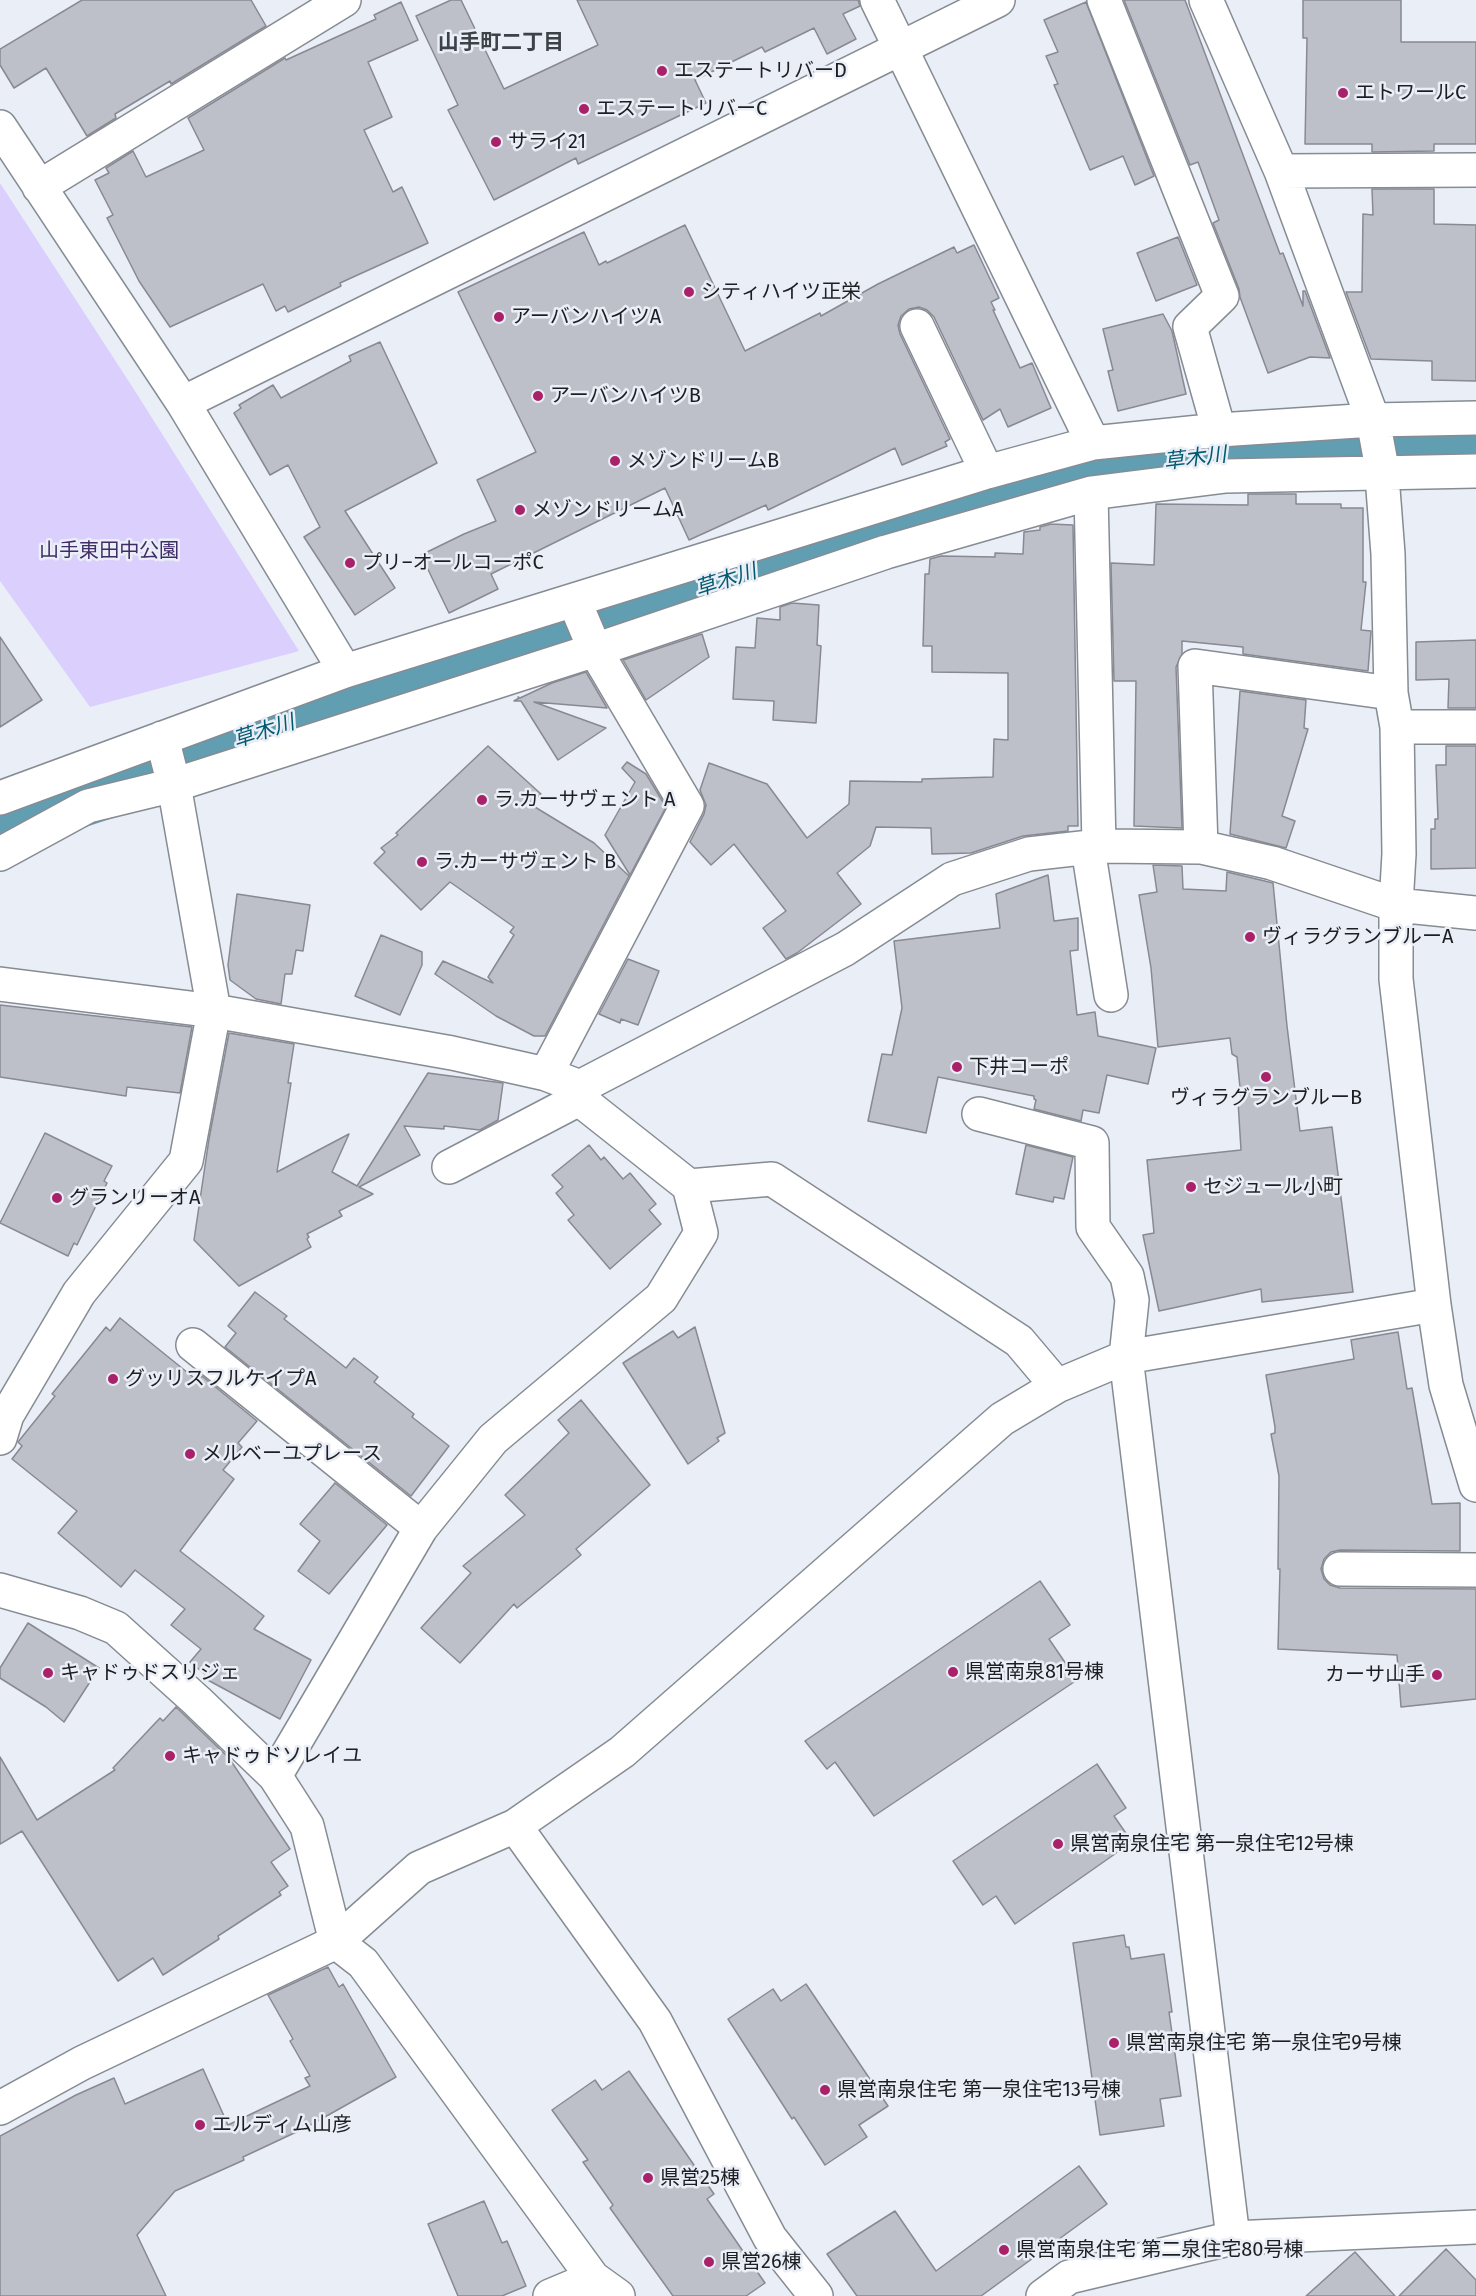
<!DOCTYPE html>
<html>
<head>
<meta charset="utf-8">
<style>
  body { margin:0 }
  canvas { display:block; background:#e9eef7 }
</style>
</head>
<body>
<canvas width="1476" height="2296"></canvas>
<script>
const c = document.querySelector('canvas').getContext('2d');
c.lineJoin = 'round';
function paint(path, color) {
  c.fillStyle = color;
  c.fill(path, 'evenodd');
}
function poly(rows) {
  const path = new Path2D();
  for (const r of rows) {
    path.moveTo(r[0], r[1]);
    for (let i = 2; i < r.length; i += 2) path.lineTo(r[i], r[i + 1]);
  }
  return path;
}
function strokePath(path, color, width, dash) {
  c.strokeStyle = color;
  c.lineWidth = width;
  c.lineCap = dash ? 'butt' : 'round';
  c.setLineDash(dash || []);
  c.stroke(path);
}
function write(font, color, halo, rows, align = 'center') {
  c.font = font + ' "Fira Sans","Noto Sans JP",sans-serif';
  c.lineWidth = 5;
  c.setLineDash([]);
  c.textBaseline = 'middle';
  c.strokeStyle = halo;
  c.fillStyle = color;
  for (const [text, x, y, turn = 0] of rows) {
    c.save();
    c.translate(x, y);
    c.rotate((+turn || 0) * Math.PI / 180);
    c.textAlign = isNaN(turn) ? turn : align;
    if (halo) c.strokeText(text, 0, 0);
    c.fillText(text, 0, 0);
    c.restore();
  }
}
paint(poly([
  [0,183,135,391,299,651,90,707,0,581]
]), '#dbcffe');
strokePath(poly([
  [0,828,68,796,734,576,985,497,1105,471,1239,453,1476,445]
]), '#619eb2', 70);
const building = poly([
  [82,0,251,0,266,26,171,84,170,81,115,114,116,118,87,136,46,68,14,88,0,65,0,49,82,0],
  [451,0,461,0,504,89,598,45,577,0,858,0,860,6,843,14,856,39,827,54,814,28,765,52,762,47,695,80,706,103,578,164,576,158,494,200,448,110,458,105,416,16,451,0],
  [1124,0,1185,0,1280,254,1283,253,1303,306,1303,291,1305,291,1330,358,1310,357,1268,373,1240,297,1239,289,1213,223,1219,220,1198,162,1190,165,1124,0],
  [1303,0,1401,0,1401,42,1476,42,1476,144,1434,144,1434,151,1372,152,1372,144,1305,144,1307,38,1303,38,1303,0],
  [401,2,418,40,368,62,392,117,364,130,393,192,402,187,428,243,340,283,341,286,288,312,285,306,276,311,263,284,170,327,139,281,107,218,113,215,95,180,109,173,106,168,133,151,146,177,204,150,188,118,285,58,286,60,376,19,374,15,401,2],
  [1086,2,1154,176,1135,185,1123,156,1090,170,1054,85,1058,84,1046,56,1058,52,1044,20,1086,2],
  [1372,189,1434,189,1434,224,1476,225,1476,381,1432,380,1432,361,1371,359,1346,292,1362,292,1363,214,1373,215,1372,189],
  [685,225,745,351,820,313,821,316,878,284,954,247,957,253,974,245,999,298,991,302,995,310,993,310,1020,368,1032,363,1051,408,1008,427,1000,409,983,420,934,317,927,310,919,307,909,309,901,316,898,325,900,334,950,439,945,442,947,446,902,465,895,448,768,510,766,505,689,540,665,488,491,574,498,589,449,613,421,555,464,534,496,521,477,480,536,452,458,292,584,232,599,265,606,261,607,263,685,225],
  [1178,237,1197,285,1156,301,1137,253,1178,237],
  [1163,314,1172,331,1186,394,1118,411,1108,371,1113,370,1103,329,1163,314],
  [380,342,437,463,345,511,395,588,355,615,304,537,320,527,288,465,270,475,234,413,241,408,239,405,273,385,281,398,351,361,349,356,380,342],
  [1248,494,1296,494,1296,504,1341,504,1341,508,1363,508,1363,582,1366,582,1361,630,1371,631,1368,671,1243,654,1243,647,1182,641,1182,654,1176,667,1182,828,1134,826,1136,681,1114,681,1111,563,1154,565,1156,504,1248,505,1248,494],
  [1051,524,1073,525,1078,826,1068,826,1068,831,1023,836,971,853,932,854,931,828,876,827,870,846,837,873,861,904,797,953,786,959,763,928,786,911,734,844,711,865,690,842,704,814,706,805,700,790,709,763,767,784,807,838,849,804,850,781,922,782,922,779,993,777,994,739,1008,740,1008,673,932,672,932,646,923,646,925,574,929,574,930,559,941,556,995,557,995,553,1023,554,1024,532,1040,530,1040,527,1051,524],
  [792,603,819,605,817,645,821,646,816,723,773,720,774,701,733,699,736,647,755,648,757,618,780,620,780,607,792,603],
  [702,634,709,657,646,700,623,660,702,634],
  [0,637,42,700,0,727,0,637],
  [1476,640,1476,708,1448,708,1449,679,1416,680,1416,642,1476,640],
  [586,672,607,708,534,702,606,728,558,760,521,701,514,701,519,698,518,697,520,698,552,683,586,672],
  [1240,691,1306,700,1304,728,1308,729,1282,816,1295,821,1286,848,1230,834,1240,691],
  [488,746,541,794,530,804,594,843,629,876,545,1036,534,1036,496,1016,435,974,443,961,493,983,488,977,514,935,510,932,514,927,450,882,421,910,374,863,385,852,381,848,398,835,396,833,488,746],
  [1446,746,1476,746,1476,868,1431,869,1431,829,1435,829,1435,819,1438,819,1436,765,1446,765,1446,746],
  [627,762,646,774,666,807,630,875,605,835,635,782,622,768,627,762],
  [1153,865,1182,866,1183,889,1226,891,1227,872,1273,883,1287,1026,1300,1131,1332,1127,1353,1292,1262,1302,1261,1289,1159,1311,1143,1235,1154,1233,1147,1160,1241,1150,1238,1101,1241,1098,1237,1057,1232,1054,1230,1038,1158,1047,1151,968,1139,895,1157,892,1153,865],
  [1048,875,1054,921,1078,918,1078,950,1070,951,1077,1015,1095,1012,1098,1036,1156,1048,1148,1084,1107,1075,1099,1113,1083,1110,1081,1121,1034,1109,1036,1100,1034,1099,1034,1096,938,1077,926,1133,868,1121,882,1054,892,1055,902,1008,894,941,1000,928,996,894,1048,875],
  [237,894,310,905,303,951,296,950,292,974,285,974,281,1004,256,999,230,980,228,965,237,894],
  [381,935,422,952,422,965,400,1015,355,996,381,935],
  [628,959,659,971,638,1025,621,1019,620,1023,599,1014,628,959],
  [0,1005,192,1027,180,1093,127,1087,126,1096,0,1077,0,1005],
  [229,1033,294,1044,288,1083,291,1083,277,1172,349,1134,332,1172,357,1186,428,1073,503,1083,498,1120,480,1130,444,1126,444,1129,404,1126,420,1155,359,1187,373,1194,339,1211,342,1216,307,1234,309,1237,307,1239,311,1247,239,1286,194,1240,209,1139,229,1033],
  [45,1133,112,1166,104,1181,107,1183,77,1245,74,1243,68,1256,0,1223,45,1133],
  [589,1145,601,1160,604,1157,623,1179,630,1173,656,1204,649,1210,661,1224,610,1269,568,1220,574,1215,556,1193,563,1187,552,1175,589,1145],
  [1026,1145,1073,1157,1064,1199,1054,1197,1053,1202,1016,1194,1026,1145],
  [255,1292,287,1316,284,1319,346,1368,354,1358,378,1377,374,1382,414,1414,412,1417,449,1446,411,1496,225,1347,236,1333,228,1326,255,1292],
  [120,1318,198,1381,202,1376,257,1421,238,1443,242,1447,223,1470,234,1479,180,1551,264,1616,254,1629,311,1660,280,1719,204,1678,206,1675,190,1662,201,1649,171,1625,185,1609,135,1570,121,1587,58,1533,77,1511,12,1459,22,1446,18,1442,55,1396,52,1394,106,1327,110,1331,120,1318],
  [695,1327,725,1433,717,1438,719,1441,688,1464,623,1363,673,1331,678,1338,695,1327],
  [1398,1332,1407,1389,1412,1388,1432,1504,1460,1503,1460,1551,1340,1550,1331,1552,1324,1559,1321,1569,1324,1579,1330,1585,1340,1588,1476,1589,1476,1699,1401,1707,1397,1655,1278,1649,1280,1569,1278,1569,1279,1476,1271,1434,1275,1433,1275,1427,1266,1375,1354,1359,1351,1340,1398,1332],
  [581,1400,650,1485,576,1549,581,1555,517,1608,514,1604,460,1663,421,1628,471,1573,463,1566,525,1515,505,1495,569,1433,558,1420,581,1400],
  [335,1483,387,1525,329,1594,298,1571,320,1541,300,1524,335,1483],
  [1040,1581,1070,1625,1049,1639,1077,1680,874,1816,835,1762,827,1769,805,1741,1040,1581],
  [28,1623,99,1668,64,1722,46,1707,0,1678,0,1668,28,1623],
  [176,1707,229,1758,290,1849,271,1862,288,1886,279,1892,281,1895,218,1936,219,1939,163,1975,153,1958,118,1981,22,1831,0,1844,0,1757,37,1820,115,1770,113,1768,160,1718,163,1721,176,1707],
  [1097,1764,1126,1808,1114,1816,1132,1842,1015,1924,996,1896,983,1905,953,1861,1097,1764],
  [1124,1935,1126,1947,1129,1947,1131,1959,1164,1954,1172,2012,1169,2012,1181,2096,1160,2099,1164,2126,1100,2135,1073,1943,1124,1935],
  [328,1967,339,1987,343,1984,396,2077,307,2127,243,2157,244,2160,175,2191,137,2235,166,2296,0,2296,0,2136,76,2095,114,2078,125,2104,203,2069,228,2125,310,2086,305,2078,310,2076,290,2041,293,2039,268,1995,328,1967],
  [806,1984,888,2106,859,2125,867,2137,825,2165,794,2117,792,2119,728,2019,773,1989,781,2001,806,1984],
  [629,2071,714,2194,707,2199,765,2283,746,2296,673,2296,610,2208,613,2205,583,2162,588,2160,552,2110,595,2080,602,2090,629,2071],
  [1079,2166,1107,2204,981,2296,857,2296,827,2254,895,2211,936,2271,1079,2166],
  [484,2201,502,2243,507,2241,526,2286,502,2296,458,2296,428,2224,484,2201],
  [1446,2249,1476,2280,1476,2296,1399,2296,1446,2249],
  [1355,2252,1395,2296,1306,2296,1355,2252]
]);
paint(building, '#bec0c9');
strokePath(building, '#888992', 1.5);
const minor = poly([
  [877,0,1093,443],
  [1104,0,1222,296,1190,327,1219,430],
  [1206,0,1281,171,1373,420,1381,463,1388,554,1391,693,1397,727,1399,854,1396,905,1396,979,1434,1305,1446,1385,1476,1485],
  [0,127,183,403,345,671],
  [1281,171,1476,170],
  [39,187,344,0],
  [917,326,987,472],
  [183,403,998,0],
  [1091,493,1099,846],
  [1397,727,1476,727],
  [0,798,345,671,987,472,1093,443,1219,430,1373,420,1476,418],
  [1201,847,1195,666,1391,693],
  [1088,848,1111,995],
  [0,854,88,806,174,785,162,738],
  [0,984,214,1011,452,1053,546,1074,580,1087,579,1099,689,1186,701,1233,661,1298,493,1439,421,1528,275,1776],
  [546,1074,687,806,595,650,574,600],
  [580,1087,845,949,952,879,1029,854,1099,846,1201,847,1272,863,1396,905,1476,913],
  [979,1114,1092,1143,1093,1227,1127,1276,1132,1300,1126,1357,1233,2238],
  [449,1167,579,1099],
  [689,1186,772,1179,1019,1341,1057,1386],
  [193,1345,421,1528],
  [0,1438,7,1415,79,1293,186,1161,214,1011,174,785,595,650,886,552,1091,493,1226,476,1476,471],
  [1340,1569,1476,1570],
  [0,1590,80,1613,116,1628,197,1701,275,1776,307,1826,336,1942,363,1963,593,2278,618,2296],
  [515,1826,622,1752,1002,1419,1057,1386,1126,1357,1434,1305],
  [0,2108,82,2063,336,1942,419,1868,515,1826,655,2021,770,2238,816,2296],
  [550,2296,593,2278],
  [1043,2296,1069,2277,1233,2238,1476,2227]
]);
strokePath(minor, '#868c93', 36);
strokePath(minor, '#fff', 33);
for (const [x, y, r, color] of [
  [662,71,6,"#a92269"],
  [1343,93,6,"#a92269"],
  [584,109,6,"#a92269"],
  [496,142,6,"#a92269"],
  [689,292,6,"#a92269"],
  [499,317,6,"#a92269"],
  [538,396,6,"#a92269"],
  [615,461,6,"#a92269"],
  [520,510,6,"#a92269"],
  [350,563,6,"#a92269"],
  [482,800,6,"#a92269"],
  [422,862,6,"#a92269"],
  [1250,937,6,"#a92269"],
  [957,1067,6,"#a92269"],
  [1266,1077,6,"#a92269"],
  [1191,1187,6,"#a92269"],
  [57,1198,6,"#a92269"],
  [113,1379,6,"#a92269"],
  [190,1454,6,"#a92269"],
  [953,1672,6,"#a92269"],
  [48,1673,6,"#a92269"],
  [1437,1675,6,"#a92269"],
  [170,1756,6,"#a92269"],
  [1058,1844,6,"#a92269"],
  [1114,2043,6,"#a92269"],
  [825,2090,6,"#a92269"],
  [200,2125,6,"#a92269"],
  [648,2178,6,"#a92269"],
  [1004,2250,6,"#a92269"],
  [709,2262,6,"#a92269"]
]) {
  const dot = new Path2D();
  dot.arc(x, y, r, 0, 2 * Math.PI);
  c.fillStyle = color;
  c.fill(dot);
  strokePath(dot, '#e9eef7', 2);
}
write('20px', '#1d1e22', '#e9eef7', [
  ["エステートリバーD",674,71],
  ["エトワールC",1355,93],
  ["エステートリバーC",596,109],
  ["サライ21",508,142],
  ["シティハイツ正栄",701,292],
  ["アーバンハイツA",511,317],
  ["アーバンハイツB",550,396],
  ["メゾンドリームB",627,461],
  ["メゾンドリームA",532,510],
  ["プリ―オールコーポC",362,563],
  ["ラ.カーサヴェント A",494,800],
  ["ラ.カーサヴェント B",434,862],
  ["ヴィラグランブルーA",1262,937],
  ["下井コーポ",969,1067],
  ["ヴィラグランブルーB",1266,1098,"center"],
  ["セジュール小町",1203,1187],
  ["グランリーオA",69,1198],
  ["グッリスフルケイプA",125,1379],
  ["メルベーユプレース",202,1454],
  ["県営南泉81号棟",965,1672],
  ["キャドゥドスリジェ",60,1673],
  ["カーサ山手",1425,1675,"right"],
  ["キャドゥドソレイユ",182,1756],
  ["県営南泉住宅 第一泉住宅12号棟",1070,1844],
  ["県営南泉住宅 第一泉住宅9号棟",1126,2043],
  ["県営南泉住宅 第一泉住宅13号棟",837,2090],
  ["エルディム山彦",212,2125],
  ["県営25棟",660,2178],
  ["県営南泉住宅 第二泉住宅80号棟",1016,2250],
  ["県営26棟",721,2262]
], 'left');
write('20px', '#412c67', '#e9eef7', [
  ["山手東田中公園",109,551]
]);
write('bold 21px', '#3d4148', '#e9eef7', [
  ["山手町二丁目",501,43]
]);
write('italic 21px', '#005a6f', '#e9eef7', [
  ["草木川",1195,459,-7],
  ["草木川",726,581,-18],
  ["草木川",264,732,-18]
]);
</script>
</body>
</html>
